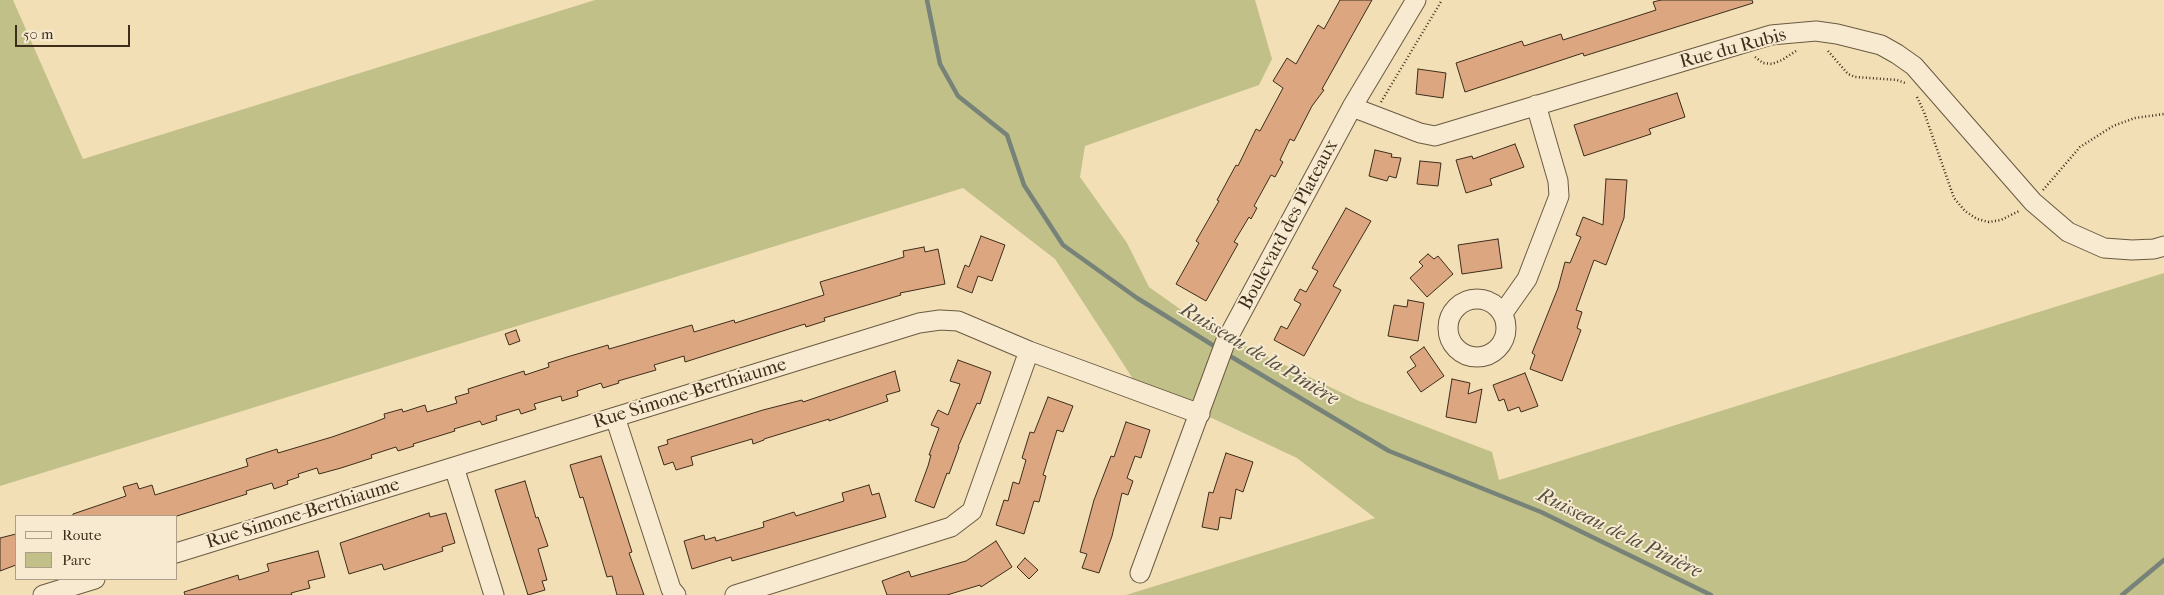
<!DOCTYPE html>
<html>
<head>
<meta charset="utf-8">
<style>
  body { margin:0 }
  #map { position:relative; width:2164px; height:595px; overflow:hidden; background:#f2dfb6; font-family:"IM FELL French Canon",serif }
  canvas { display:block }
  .legend { position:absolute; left:15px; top:515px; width:162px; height:65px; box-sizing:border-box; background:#f7ead0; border:1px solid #ad9e87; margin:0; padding:6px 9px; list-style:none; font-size:15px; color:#3d2d1a }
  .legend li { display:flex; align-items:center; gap:10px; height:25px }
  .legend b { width:25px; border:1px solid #ad9e87 }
  .scale { position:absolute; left:15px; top:25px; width:115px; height:22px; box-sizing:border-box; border:2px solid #3d2d1a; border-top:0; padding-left:6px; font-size:15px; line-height:18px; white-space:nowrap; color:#3d2d1a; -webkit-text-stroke:4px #f7ead0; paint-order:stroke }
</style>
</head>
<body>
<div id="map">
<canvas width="2164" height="595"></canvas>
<ul class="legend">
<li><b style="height:6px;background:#f7ead0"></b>Route</li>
<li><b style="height:14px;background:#c1c089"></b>Parc</li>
</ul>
<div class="scale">50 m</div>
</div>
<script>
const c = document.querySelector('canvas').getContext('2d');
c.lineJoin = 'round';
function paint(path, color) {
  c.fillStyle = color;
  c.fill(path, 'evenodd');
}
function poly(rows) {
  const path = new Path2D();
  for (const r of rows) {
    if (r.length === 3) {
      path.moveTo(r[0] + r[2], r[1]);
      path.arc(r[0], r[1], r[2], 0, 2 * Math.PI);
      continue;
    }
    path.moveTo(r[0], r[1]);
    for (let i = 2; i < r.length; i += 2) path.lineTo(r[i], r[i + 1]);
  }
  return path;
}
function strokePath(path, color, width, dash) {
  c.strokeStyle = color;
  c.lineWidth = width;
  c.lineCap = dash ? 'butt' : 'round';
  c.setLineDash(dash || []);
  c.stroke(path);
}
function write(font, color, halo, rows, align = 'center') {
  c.font = font + ' "IM FELL French Canon",serif';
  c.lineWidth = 4;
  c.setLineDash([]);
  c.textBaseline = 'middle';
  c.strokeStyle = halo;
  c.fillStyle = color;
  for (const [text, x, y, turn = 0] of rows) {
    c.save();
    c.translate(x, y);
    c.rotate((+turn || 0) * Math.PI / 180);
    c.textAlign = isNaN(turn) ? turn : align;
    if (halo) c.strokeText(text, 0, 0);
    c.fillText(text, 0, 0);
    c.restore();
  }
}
paint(poly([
  [0,0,13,0,83,159,595,0,1255,0,1272,59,1259,85,1085,146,1080,177,1127,243,1149,287,1204,326,1359,401,1492,452,1499,480,2164,273,2164,595,1126,595,1375,518,1297,458,1135,382,1055,259,963,188,0,486]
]), '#c1c089');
strokePath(poly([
  [927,0,940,64,958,96,1007,135,1024,185,1063,245,1137,298,1219,349],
  [1225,353,1389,451,1541,512,1711,595],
  [2122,595,2164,560]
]), '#778278', 4.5);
const building = poly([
  [1340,0,1372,0,1322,89,1324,90,1312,106,1294,141,1290,139,1280,160,1283,162,1275,177,1271,175,1254,206,1257,208,1251,219,1249,217,1234,242,1238,244,1206,301,1176,284,1199,243,1196,241,1219,201,1217,200,1236,165,1238,166,1256,129,1260,131,1283,88,1273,81,1287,58,1296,64,1318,25,1324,29,1340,0],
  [1661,0,1752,0,1753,3,1584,56,1583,53,1465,92,1456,63,1522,41,1524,46,1561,34,1563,40,1656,10,1653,2,1661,0],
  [1418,69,1446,73,1443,98,1416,94,1418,69],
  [1677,93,1685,117,1649,129,1651,134,1584,156,1574,125,1677,93],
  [1515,144,1524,167,1490,179,1492,185,1466,193,1456,160,1472,156,1473,159,1515,144],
  [1375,150,1392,154,1391,157,1401,158,1396,178,1389,176,1387,181,1369,176,1375,150],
  [1420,161,1441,163,1438,186,1417,184,1420,161],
  [1606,179,1627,180,1624,218,1606,265,1594,260,1576,310,1582,312,1577,328,1581,330,1562,381,1530,369,1535,355,1532,353,1558,288,1565,262,1570,263,1581,237,1576,235,1583,217,1603,225,1606,179],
  [1346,208,1371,221,1333,286,1341,290,1304,356,1274,340,1281,326,1287,329,1301,304,1294,300,1300,289,1306,292,1318,271,1312,268,1346,208],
  [981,236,1005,245,992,281,978,276,972,293,957,287,965,265,969,267,981,236],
  [1498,239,1502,268,1462,274,1458,245,1498,239],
  [924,247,925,252,938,249,945,284,900,293,901,295,824,318,825,321,806,327,805,324,792,328,685,362,684,356,654,365,656,370,618,381,619,383,603,388,601,383,577,391,578,396,562,401,561,396,534,404,536,409,521,414,519,409,496,416,497,420,482,425,480,421,454,429,455,431,413,444,414,446,398,451,396,447,371,455,372,458,341,468,319,474,317,468,298,474,299,477,287,481,288,484,274,489,272,483,246,491,247,494,177,516,73,516,73,514,126,496,123,487,137,483,139,489,152,485,155,495,248,466,246,459,277,449,278,453,332,437,372,423,385,418,384,414,402,409,403,412,425,405,427,412,457,403,455,397,469,393,468,389,524,371,525,375,549,367,548,363,567,357,608,345,609,349,692,325,694,332,734,320,735,323,786,307,824,295,820,282,904,257,903,251,924,247],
  [1428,254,1434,259,1438,256,1453,274,1427,297,1410,278,1423,266,1419,262,1428,254],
  [1408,300,1424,303,1418,341,1388,336,1394,305,1407,307,1408,300],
  [516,330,520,341,509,345,505,334,516,330],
  [1424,347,1444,376,1421,392,1407,372,1416,366,1410,357,1424,347],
  [958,360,991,372,980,404,977,403,958,447,959,447,949,474,947,473,934,508,915,501,928,466,931,455,929,455,939,428,931,425,938,410,948,415,960,384,950,381,958,360],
  [895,371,900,391,886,395,888,401,829,421,829,419,764,439,764,440,753,444,752,439,691,457,693,465,676,470,673,462,664,465,658,447,668,444,667,440,763,410,802,400,803,402,895,371],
  [1525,373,1538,406,1521,412,1519,407,1508,411,1504,399,1499,401,1493,385,1525,373],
  [1452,379,1470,383,1468,394,1482,389,1476,423,1446,417,1452,379],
  [1048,397,1073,406,1063,432,1057,430,1043,475,1046,476,1039,502,1034,501,1024,534,996,525,1004,500,1008,501,1013,482,1019,484,1026,460,1022,458,1030,432,1034,433,1048,397],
  [1126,422,1150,430,1141,458,1135,456,1127,478,1133,481,1128,495,1122,493,1112,536,1099,573,1082,568,1087,554,1080,552,1094,500,1111,456,1114,457,1126,422],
  [1226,453,1253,462,1243,492,1236,489,1231,519,1220,517,1218,530,1202,527,1209,492,1213,493,1226,453],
  [601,456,632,552,629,553,644,595,617,595,612,576,607,577,583,497,580,498,570,465,601,456],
  [525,481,536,518,538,517,548,546,538,549,547,580,542,581,545,590,528,595,495,490,525,481],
  [869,485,872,495,879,493,886,517,732,561,731,557,692,569,684,541,704,535,705,540,715,537,716,541,764,527,763,522,794,512,796,516,844,501,842,493,869,485],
  [429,513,430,517,446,513,455,543,442,547,443,551,384,570,382,564,349,574,340,543,429,513],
  [16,534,16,565,0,571,0,538,16,534],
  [996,541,1012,567,981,587,980,585,947,595,887,595,882,581,909,571,911,577,966,561,996,541],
  [318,551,325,577,308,581,310,588,291,593,292,595,185,595,184,592,238,575,239,580,269,571,267,564,318,551],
  [1025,558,1038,570,1029,579,1017,567,1025,558]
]);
paint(building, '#dba680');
strokePath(building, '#3d2d1a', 1);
const minor = poly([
  [1352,107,1420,133,1435,136,1771,35,1816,31,1837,34,1881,45,1897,54,1914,66,2033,202,2068,232,2104,248,2132,250,2154,249,2164,246],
  [1477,328,29],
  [1503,313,1527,279,1559,196,1558,181,1536,105],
  [615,417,671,589,676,595],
  [454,467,494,595],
  [176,553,919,323,940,320,958,321,1029,351,1200,414],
  [1140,573,1225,343,1352,107,1416,0],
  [43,595,95,579],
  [735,595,951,527,972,511,1029,351]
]);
strokePath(minor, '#6a5a41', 21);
strokePath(poly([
  [1828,51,1848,74,1855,77,1897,80,1905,83],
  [1755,57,1763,63,1772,64,1782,60,1796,51],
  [1917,97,1924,112,1954,198,1965,211,1977,219,1989,222,2001,220,2019,211],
  [1381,102,1442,0],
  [2043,190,2080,147,2113,126,2135,118,2164,114]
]), '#3d2d1a', 2.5, [1, 2.5]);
strokePath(minor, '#f7ead0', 19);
write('19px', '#3d2d1a', '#f7ead0', [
  ["Rue du Rubis",1733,49,-15],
  ["Boulevard des Plateaux",1289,225,-62],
  ["Rue Simone-Berthiaume",690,394,-17],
  ["Rue Simone-Berthiaume",303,514,-17]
]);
write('italic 20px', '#555041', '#f7ead0', [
  ["Ruisseau de la Pinière",1259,355,31],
  ["Ruisseau de la Pinière",1619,534,26]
]);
</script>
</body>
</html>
